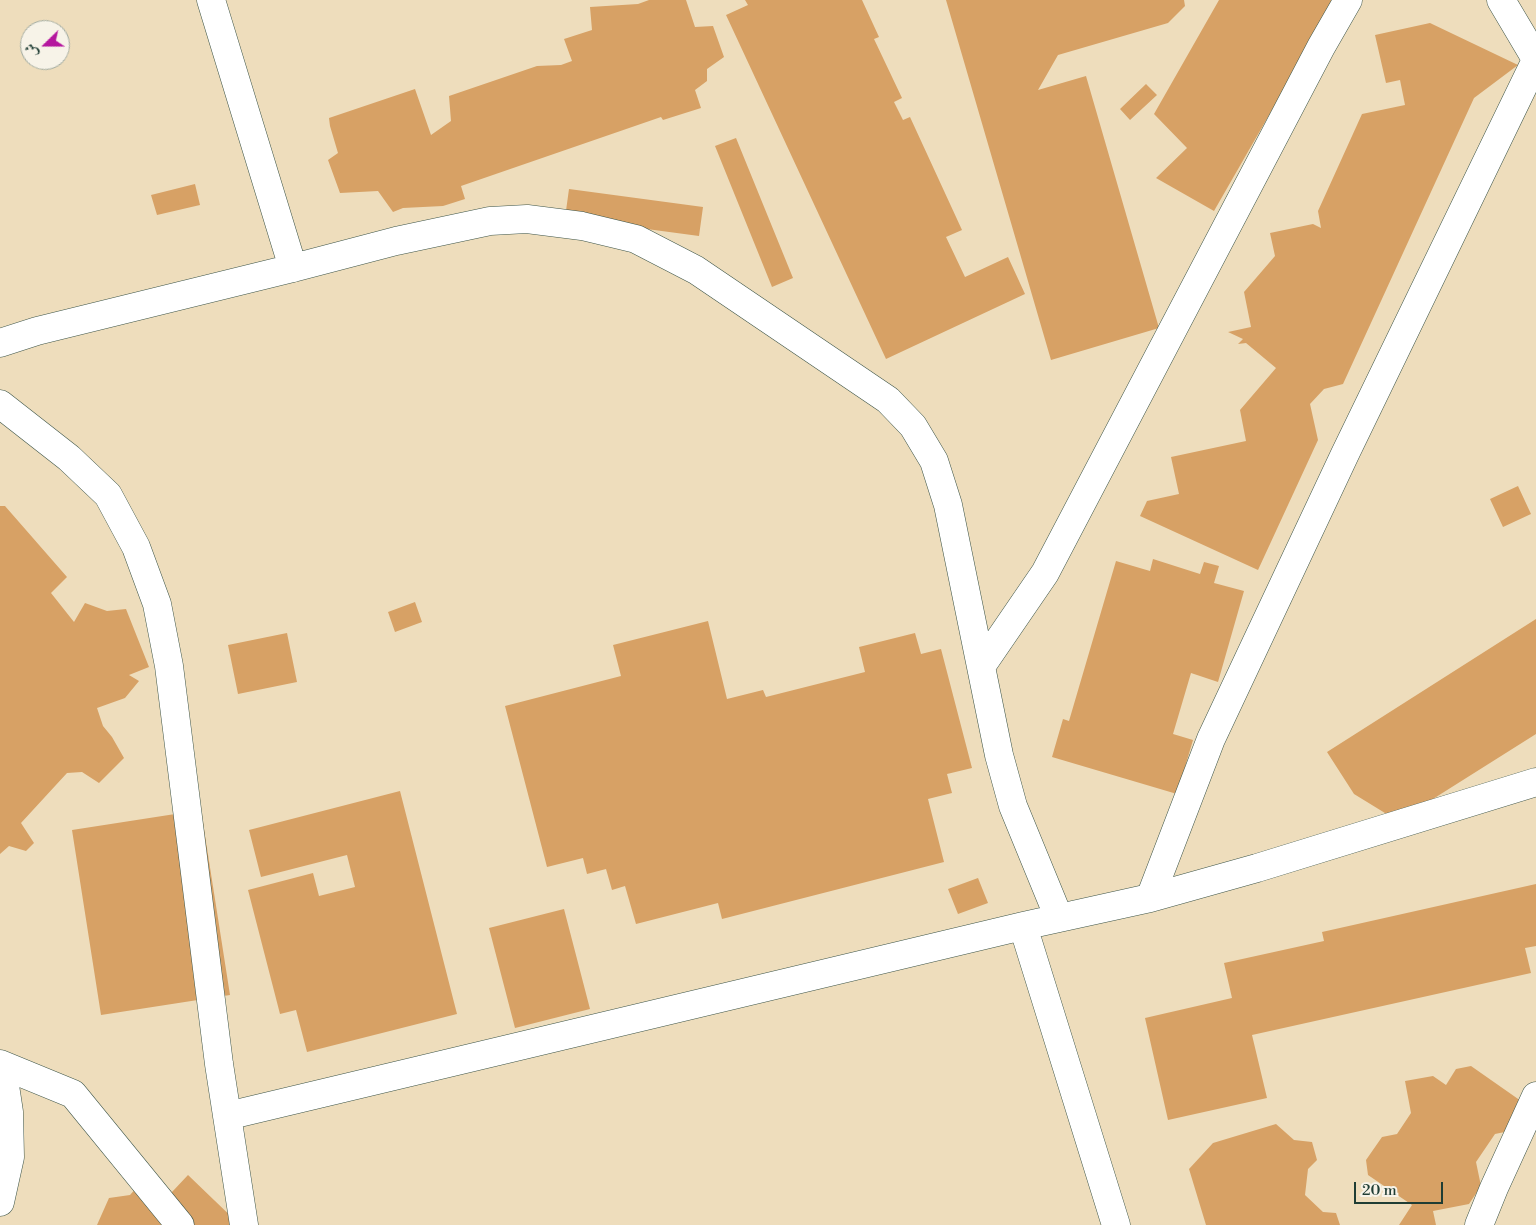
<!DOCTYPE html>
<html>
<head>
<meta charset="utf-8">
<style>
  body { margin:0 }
  #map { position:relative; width:1536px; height:1225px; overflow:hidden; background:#eeddbc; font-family:"Libre Bodoni",Amiri,serif }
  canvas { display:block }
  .north { position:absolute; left:20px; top:20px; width:50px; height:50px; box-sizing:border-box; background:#f7f3e8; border:1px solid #a1aaa0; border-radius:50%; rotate:248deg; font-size:14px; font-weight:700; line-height:20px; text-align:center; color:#1f3d34 }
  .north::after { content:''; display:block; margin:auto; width:18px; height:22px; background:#b5179e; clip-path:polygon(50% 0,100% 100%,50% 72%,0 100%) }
  .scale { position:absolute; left:1354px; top:1182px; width:89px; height:22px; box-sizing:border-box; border:2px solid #1f3d34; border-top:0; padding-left:6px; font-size:15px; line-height:18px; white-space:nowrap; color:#1f3d34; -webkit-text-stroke:4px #f7f3e8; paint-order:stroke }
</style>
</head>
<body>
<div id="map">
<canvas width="1536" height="1225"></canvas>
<div class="north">ش</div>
<div class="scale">20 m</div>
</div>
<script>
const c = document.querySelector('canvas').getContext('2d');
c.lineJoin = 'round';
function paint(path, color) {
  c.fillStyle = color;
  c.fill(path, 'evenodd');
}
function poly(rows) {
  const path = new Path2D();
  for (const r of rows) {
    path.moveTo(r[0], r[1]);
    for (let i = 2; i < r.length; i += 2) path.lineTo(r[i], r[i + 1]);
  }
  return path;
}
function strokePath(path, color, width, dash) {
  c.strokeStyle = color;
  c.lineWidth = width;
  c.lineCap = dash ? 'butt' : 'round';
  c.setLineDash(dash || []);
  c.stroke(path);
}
paint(poly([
  [649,0,686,0,695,27,713,26,724,57,707,69,707,81,695,90,701,108,663,120,661,117,461,186,465,199,443,206,403,208,393,212,378,191,340,193,328,160,338,153,330,126,329,118,415,89,431,135,451,121,449,96,537,66,561,65,572,61,564,39,592,30,590,7,638,4],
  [745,0,862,0,879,37,874,39,902,98,894,102,903,120,910,117,962,230,946,237,965,277,1008,257,1025,294,886,359,726,15,748,5],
  [946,0,1184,0,1185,6,1168,23,1058,55,1038,90,1086,76,1159,328,1051,360],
  [1219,0,1335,0,1214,211,1156,178,1187,148,1154,114],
  [1430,23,1518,65,1474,98,1343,384,1324,389,1310,404,1318,440,1258,570,1140,516,1147,501,1179,494,1171,457,1246,441,1240,410,1276,368,1246,343,1238,344,1243,339,1228,332,1251,327,1244,292,1275,256,1270,233,1313,224,1321,228,1318,211,1362,114,1405,105,1400,80,1386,83,1375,35],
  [1146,84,1157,95,1130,120,1120,109],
  [736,138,793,278,772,287,715,146],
  [195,184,200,205,157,215,151,195],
  [569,189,703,207,699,236,565,218],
  [1518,486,1531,514,1503,527,1490,499],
  [0,506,5,506,67,577,51,593,74,622,85,603,107,611,126,609,149,667,129,675,139,681,125,698,97,708,103,726,112,737,124,758,99,783,82,772,67,773,21,823,34,843,26,851,9,846,0,854],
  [1153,559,1200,574,1204,562,1219,566,1214,583,1244,591,1218,682,1191,673,1173,734,1193,740,1177,794,1052,757,1063,719,1069,721,1116,561,1150,571],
  [415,602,422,622,395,632,388,612],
  [1536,619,1536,734,1398,821,1354,794,1327,752],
  [708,621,727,699,763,690,766,697,865,672,859,647,915,633,921,654,941,649,972,768,947,774,952,793,928,799,944,862,722,919,718,903,636,924,625,886,612,890,606,869,587,874,583,858,547,867,505,706,621,676,613,645],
  [287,633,297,682,238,694,228,645],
  [400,791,457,1014,307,1052,296,1010,280,1014,248,890,313,873,319,896,355,887,347,855,261,877,249,830],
  [201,810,230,995,101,1015,72,830],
  [978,878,988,903,958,914,948,889],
  [1536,884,1536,946,1525,948,1531,973,1252,1035,1267,1098,1168,1120,1145,1018,1232,998,1224,963,1324,941,1322,932],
  [564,909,590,1009,515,1028,489,928],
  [1471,1066,1521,1101,1519,1129,1495,1134,1476,1162,1481,1186,1469,1204,1433,1211,1436,1225,1399,1225,1412,1205,1368,1175,1366,1160,1382,1137,1397,1134,1411,1113,1405,1081,1433,1076,1446,1085,1456,1069],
  [1276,1124,1294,1140,1312,1142,1317,1160,1308,1169,1305,1195,1323,1212,1336,1213,1340,1225,1206,1225,1189,1169,1213,1143],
  [188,1175,240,1225,97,1225,109,1198,130,1195,139,1185,158,1194,172,1192]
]), '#d7a165');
const minor = poly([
  [211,0,293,268],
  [1501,0,1536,59],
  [0,343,37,331,293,268,396,241,490,221,527,219,582,226,636,239,696,270,888,400,913,426,934,461,948,505,999,755,1013,806,1059,918],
  [0,404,69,458,108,495,136,547,157,604,169,666,219,1064,244,1225],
  [982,665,1045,573,1321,47,1348,0],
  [1150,898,1211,739,1345,454,1536,60],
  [1023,926,1116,1225],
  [0,1064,73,1094,180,1225],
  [0,1070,4,1079,9,1112,10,1157,0,1202],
  [227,1116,1023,926,1150,898,1257,868,1536,782],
  [1479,1225,1494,1188,1536,1096]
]);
strokePath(minor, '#3e5548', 29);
strokePath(minor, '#fff', 28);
</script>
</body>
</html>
